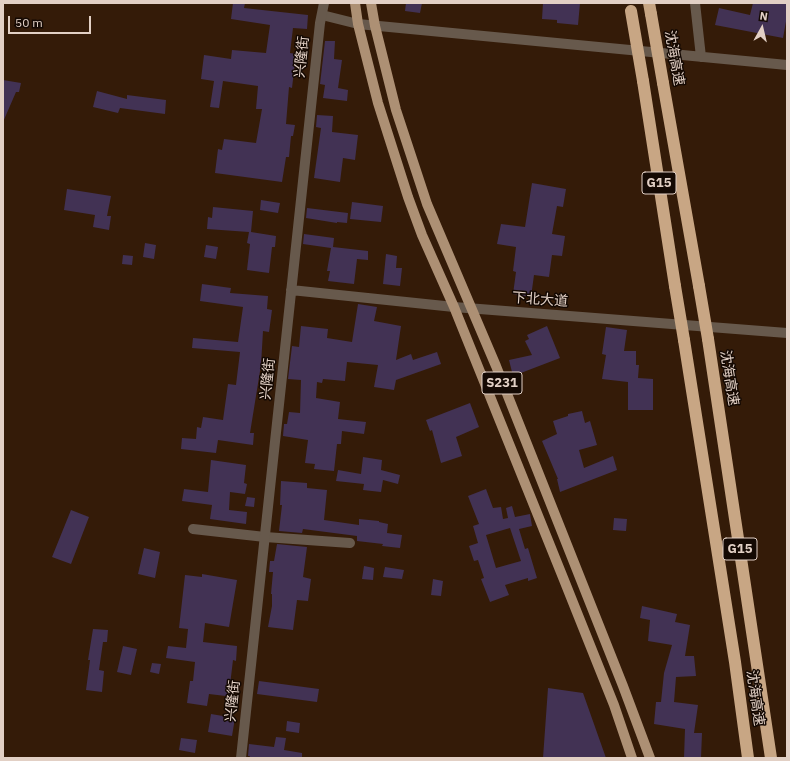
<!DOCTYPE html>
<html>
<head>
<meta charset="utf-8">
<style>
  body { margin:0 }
  #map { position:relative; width:790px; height:761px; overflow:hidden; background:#341b08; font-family:"IBM Plex Sans",sans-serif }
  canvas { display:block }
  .frame { position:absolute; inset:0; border:4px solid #e2d0c5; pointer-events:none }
  .north { position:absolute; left:742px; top:8px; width:40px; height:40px; -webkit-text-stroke:3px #140903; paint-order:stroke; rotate:8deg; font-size:11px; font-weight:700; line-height:16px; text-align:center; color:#e2d0c5 }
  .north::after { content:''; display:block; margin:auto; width:14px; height:18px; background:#e2d0c5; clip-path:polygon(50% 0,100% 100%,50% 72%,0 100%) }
  .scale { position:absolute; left:8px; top:16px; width:83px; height:18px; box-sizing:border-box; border:2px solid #e2d0c5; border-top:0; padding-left:5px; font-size:12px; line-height:14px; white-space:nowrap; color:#e2d0c5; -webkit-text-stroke:3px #140903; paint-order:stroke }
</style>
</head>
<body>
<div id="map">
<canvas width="790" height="761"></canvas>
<div class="frame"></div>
<div class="north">N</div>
<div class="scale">50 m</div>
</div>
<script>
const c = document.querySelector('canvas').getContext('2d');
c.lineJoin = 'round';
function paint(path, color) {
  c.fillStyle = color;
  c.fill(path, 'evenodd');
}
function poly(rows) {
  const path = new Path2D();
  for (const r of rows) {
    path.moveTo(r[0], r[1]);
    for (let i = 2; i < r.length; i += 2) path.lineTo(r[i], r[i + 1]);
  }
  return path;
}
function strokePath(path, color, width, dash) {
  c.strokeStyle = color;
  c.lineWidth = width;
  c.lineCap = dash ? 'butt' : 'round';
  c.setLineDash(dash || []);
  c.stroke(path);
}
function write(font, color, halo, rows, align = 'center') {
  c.font = font + ' "IBM Plex Sans","Noto Sans SC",sans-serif';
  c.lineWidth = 3;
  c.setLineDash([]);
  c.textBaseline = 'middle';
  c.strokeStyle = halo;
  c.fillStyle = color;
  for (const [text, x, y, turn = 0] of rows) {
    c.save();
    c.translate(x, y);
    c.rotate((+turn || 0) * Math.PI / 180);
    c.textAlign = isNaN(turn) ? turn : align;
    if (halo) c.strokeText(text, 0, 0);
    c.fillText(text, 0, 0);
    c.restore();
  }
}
paint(poly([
  [233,3,245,3,244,8,308,15,307,29,293,28,290,53,296,54,292,88,289,87,286,124,295,125,293,136,291,136,289,157,286,157,282,182,215,173,218,149,222,150,224,139,256,143,262,109,256,109,258,86,223,81,219,108,210,107,214,81,201,79,204,55,231,59,232,50,266,53,270,25,231,19],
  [406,3,422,3,420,13,405,11],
  [543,3,580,3,578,25,557,23,557,20,542,19],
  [753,3,787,3,787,16,783,38,715,25,719,8,750,15],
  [325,41,335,41,334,59,342,60,338,88,348,90,347,101,323,98,325,85,320,84],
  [3,80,21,83,19,92,16,92,3,122],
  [97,91,127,99,127,95,166,100,165,114,120,108,118,113,93,107],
  [317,115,333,116,332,132,358,135,355,160,343,158,340,182,314,178,321,128,316,127],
  [532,183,566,189,563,207,557,206,552,234,565,236,562,256,552,255,549,277,534,275,531,297,513,294,516,272,513,271,516,247,497,244,501,224,525,227],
  [67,189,111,196,107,216,111,216,109,230,93,227,95,215,64,210],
  [261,200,280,203,278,213,260,210],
  [352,202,383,206,381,222,350,219],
  [213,207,253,211,251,232,276,236,275,247,272,247,269,273,247,270,250,244,247,243,249,232,207,229,208,217,212,218],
  [307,208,348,213,347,223,337,222,337,223,306,218],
  [304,234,334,238,333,247,368,251,368,260,357,259,354,284,328,281,330,271,327,271,331,248,303,244],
  [145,243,156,245,154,259,143,257],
  [206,245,218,247,216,259,204,257],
  [386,254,397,256,396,268,402,268,400,286,383,284],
  [123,255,133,256,132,265,122,264],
  [202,284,231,288,230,293,268,296,267,309,272,310,269,332,263,331,261,365,250,433,254,433,253,445,218,440,216,453,181,449,182,438,196,439,197,427,201,428,203,417,223,420,228,384,236,385,240,352,192,348,193,338,238,342,243,307,200,301],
  [358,304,377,307,374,321,401,326,396,360,411,354,413,360,437,352,441,364,396,380,394,390,374,387,378,365,347,362,345,381,323,379,322,383,317,382,316,398,340,402,338,419,366,422,364,434,342,431,341,444,337,444,334,471,314,469,315,464,305,463,308,440,283,436,284,424,287,424,289,412,300,413,301,380,288,379,292,346,299,347,301,326,328,329,327,338,352,342],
  [547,326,560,358,513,376,509,360,532,355,525,341,529,339,527,335],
  [606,327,627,330,624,351,636,351,636,365,639,365,638,378,653,379,653,410,628,410,628,382,602,379,606,355,602,354],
  [470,403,479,427,456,437,462,456,441,463,432,430,430,431,426,420],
  [582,411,585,423,590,421,597,445,579,450,584,468,613,456,617,470,560,492,557,479,558,479,542,441,557,434,553,421,568,416,568,414],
  [363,457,382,460,381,470,400,475,398,484,383,480,381,492,363,490,364,484,336,481,338,470,361,474],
  [211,460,246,465,244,483,247,484,245,494,230,492,229,510,247,512,246,524,210,519,212,505,182,501,184,489,208,492],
  [281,481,307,483,307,488,327,490,324,520,359,525,359,519,379,521,379,522,388,524,387,533,402,535,400,548,382,546,383,544,357,541,357,536,303,529,302,533,279,531,282,505,280,505],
  [486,489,493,508,501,507,503,519,508,518,506,508,512,506,515,517,530,514,532,526,519,529,525,549,528,548,537,578,528,581,528,578,505,585,509,595,490,602,481,579,484,578,478,560,474,561,469,546,478,543,473,526,479,524,468,496],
  [510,528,521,561,496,568,486,535],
  [247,497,255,498,254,507,245,506],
  [71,510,89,517,71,564,52,557],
  [614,518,627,519,626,531,613,530],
  [277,544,307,547,303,577,311,579,308,601,297,600,293,630,268,627,272,606,272,594,271,594,273,572,269,572,270,561,274,561],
  [144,548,160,552,155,578,138,574],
  [364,566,374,568,373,580,362,579],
  [385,567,404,570,402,579,383,577],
  [202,574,237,580,229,627,205,623,203,642,237,646,236,661,233,660,230,685,235,685,234,697,209,694,207,706,187,703,190,681,193,681,195,662,166,658,168,646,186,648,188,629,179,628,185,575,202,577],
  [433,579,443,581,441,596,431,595],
  [642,606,677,614,675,622,690,625,685,656,694,656,696,676,676,677,674,702,698,705,694,733,702,733,701,758,684,758,685,729,654,724,656,702,661,702,664,673,672,645,648,641,650,620,640,618],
  [93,629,108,630,107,642,103,642,99,670,104,671,102,692,86,690,90,660,88,660],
  [123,646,137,649,131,675,117,672],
  [152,663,161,664,159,674,150,672],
  [259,681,319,689,317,702,257,694],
  [548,688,583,693,606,758,543,758],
  [211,714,235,718,232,736,208,732],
  [287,721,300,723,299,733,286,731],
  [276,737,286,738,284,750,302,753,302,758,249,758,250,756,248,756,249,744,274,747],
  [181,738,197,740,195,753,179,750]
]), '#423254');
strokePath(poly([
  [695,3,701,57],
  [322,15,358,24,787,65],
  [193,529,265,537,350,543]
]), '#67594c', 10);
strokePath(poly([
  [291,290,454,307,787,333],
  [241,758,320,23,324,3]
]), '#67594c', 10);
strokePath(poly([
  [355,3,358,24,378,103,408,197,422,235,454,307,564,580,614,705,632,758],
  [371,3,375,26,396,110,427,204,496,366,623,686,650,758]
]), '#ad9074', 10);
strokePath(poly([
  [649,3,651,14],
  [643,81,675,286],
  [663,83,699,286],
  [708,339,771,758],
  [684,340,735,662,748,758]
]), '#c8a684', 12);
strokePath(poly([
  [631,11,643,81],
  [651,14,663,83],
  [675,286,684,340],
  [699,286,708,339]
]), '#c8a684', 12);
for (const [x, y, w] of [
  [659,183,34],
  [502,383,40],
  [740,549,34]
]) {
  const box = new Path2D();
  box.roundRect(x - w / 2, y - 11, w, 22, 3);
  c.fillStyle = '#140903';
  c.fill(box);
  strokePath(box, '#e2d0c5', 1);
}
write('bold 13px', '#e2d0c5', null, [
  ["G15",659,183],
  ["S231",502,383],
  ["G15",740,549]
]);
write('14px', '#e2d0c5', '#140903', [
  ["兴隆街",302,57,-84],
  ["沈海高速",674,58,80],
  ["下北大道",540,300,4],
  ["沈海高速",729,378,81],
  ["兴隆街",268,379,-84],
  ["沈海高速",755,698,82],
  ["兴隆街",233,701,-84]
]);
</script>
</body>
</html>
